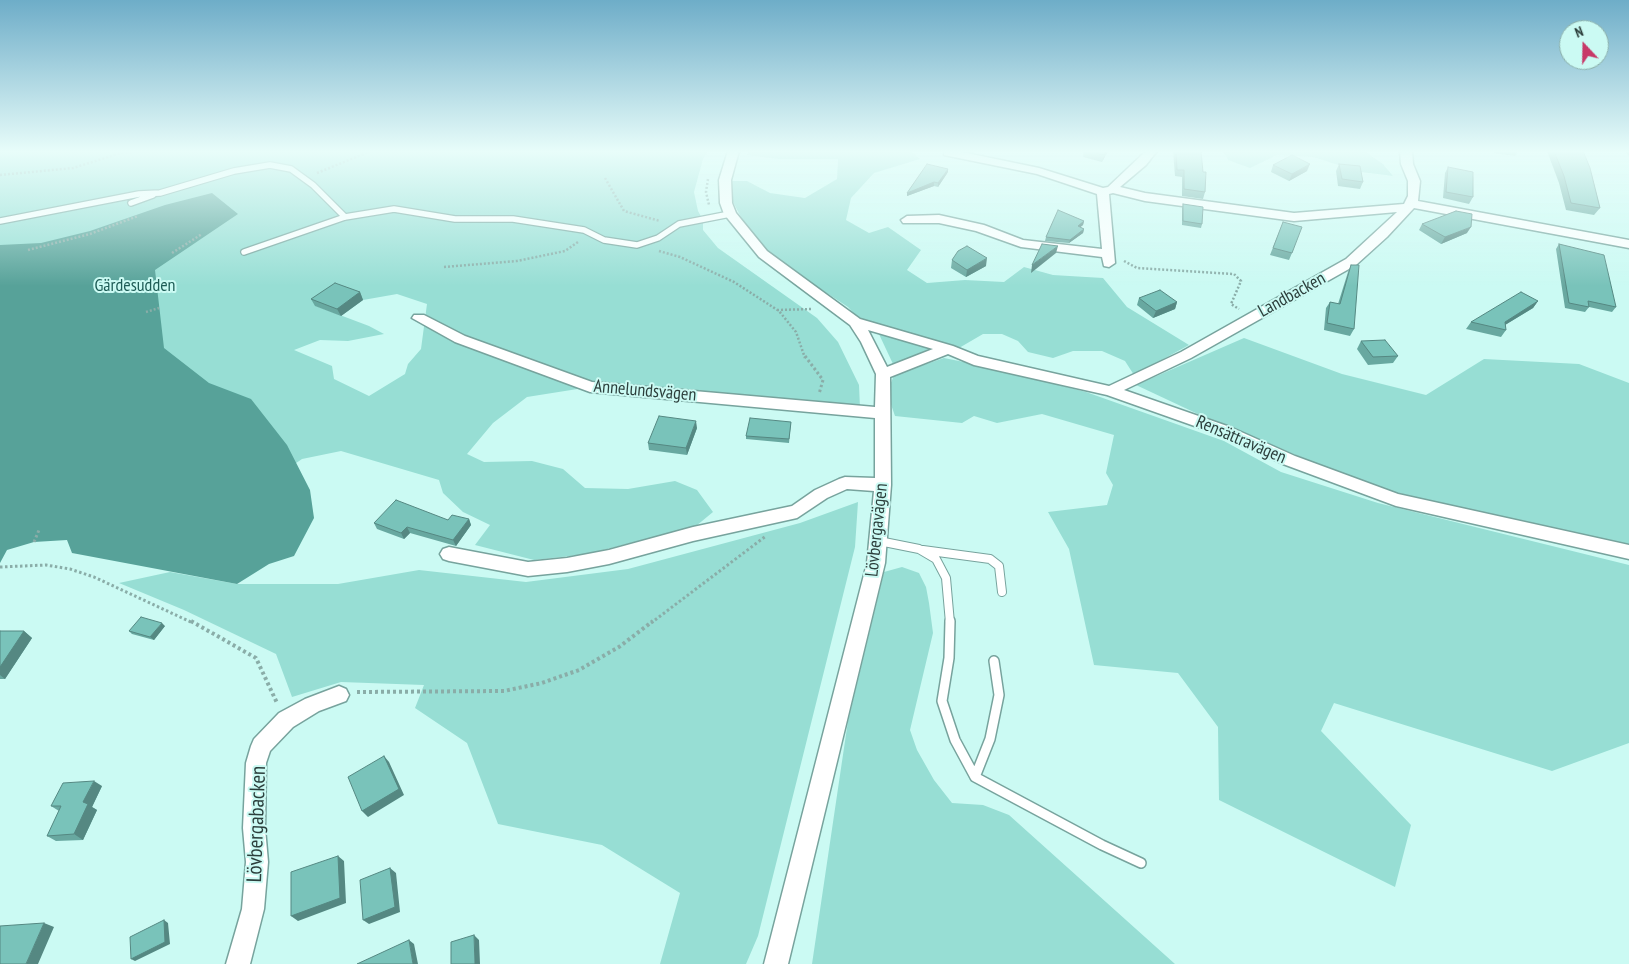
<!DOCTYPE html>
<html>
<head>
<meta charset="utf-8">
<style>
  body { margin:0 }
  #map { position:relative; width:1629px; height:964px; overflow:hidden; background:#cbfaf3; font-family:"PT Sans Narrow",sans-serif }
  canvas { display:block }
  .north { position:absolute; left:1559px; top:20px; width:50px; height:50px; box-sizing:border-box; background:#cbfaf3; border:1px solid #8bafaa; border-radius:50%; rotate:339deg; font-size:14px; font-weight:700; line-height:20px; text-align:center; color:#2c3f3c }
  .north::after { content:''; display:block; margin:auto; width:18px; height:22px; background:#c73968; clip-path:polygon(50% 0,100% 100%,50% 72%,0 100%) }
</style>
</head>
<body>
<div id="map">
<canvas width="1629" height="964"></canvas>
<div class="north">N</div>
</div>
<script>
const c = document.querySelector('canvas').getContext('2d');
c.lineJoin = 'round';
function paint(path, color) {
  c.fillStyle = color;
  c.fill(path, 'evenodd');
}
function poly(rows) {
  const path = new Path2D();
  for (const r of rows) {
    path.moveTo(r[0], r[1]);
    for (let i = 2; i < r.length; i += 2) path.lineTo(r[i], r[i + 1]);
  }
  return path;
}
function strokePath(path, color, width, dash) {
  c.strokeStyle = color;
  c.lineWidth = width;
  c.lineCap = dash ? 'butt' : 'round';
  c.setLineDash(dash || []);
  c.stroke(path);
}
function write(font, color, halo, rows, align = 'center') {
  c.font = font + ' "PT Sans Narrow",sans-serif';
  c.lineWidth = 4;
  c.setLineDash([]);
  c.textBaseline = 'middle';
  c.strokeStyle = halo;
  c.fillStyle = color;
  for (const [text, x, y, turn = 0] of rows) {
    c.save();
    c.translate(x, y);
    c.rotate((+turn || 0) * Math.PI / 180);
    c.textAlign = isNaN(turn) ? turn : align;
    if (halo) c.strokeText(text, 0, 0);
    c.fillText(text, 0, 0);
    c.restore();
  }
}
paint(poly([
  [0,151,708,151,703,159,694,192,698,211,703,220,703,230,718,248,817,318,838,342,859,385,860,408,590,387,527,397,493,423,467,454,484,462,532,461,563,469,585,488,628,489,675,481,697,490,713,512,696,526,588,554,534,560,475,545,490,525,463,512,443,493,439,480,341,451,302,459,283,472,0,428],
  [338,290,363,300,397,294,427,304,421,349,408,364,405,374,369,396,334,379,332,366,294,350,320,340,348,341,384,334,369,326,316,306],
  [749,151,911,151,920,159,874,173,851,198,846,220,869,233,888,227,921,250,907,270,927,283,965,280,1004,282,1024,267,1053,275,1103,278,1127,307,1189,345,1134,375,1125,361,1102,351,1073,351,1053,358,1028,352,1018,341,1002,334,983,334,959,348,911,336,858,318,848,307,769,255,744,223,732,200,728,181,747,181,770,193,805,198,837,179,838,159,778,159,747,155],
  [1223,151,1364,151,1383,164,1393,176,1361,172,1313,157,1277,155,1250,168,1228,160],
  [878,332,932,348,893,364],
  [1244,338,1342,374,1426,395,1484,359,1579,364,1629,383,1629,545,1398,493,1357,479,1232,430,1136,385],
  [944,358,979,365,1086,392,1224,441,1281,472,1378,503,1629,565,1629,743,1552,771,1334,703,1321,731,1411,825,1395,887,1219,800,1218,727,1178,673,1094,665,1069,549,1048,512,1107,505,1113,485,1106,473,1114,435,1042,414,997,423,974,416,962,423,895,416,887,393,894,375],
  [858,502,855,547,758,936,746,964,660,964,680,893,602,845,498,824,467,743,415,708,424,685,341,682,292,697,276,654,184,610,119,583,170,572,237,584,338,584,419,570,526,582,628,569,800,523],
  [902,567,919,573,926,587,929,603,933,633,910,730,917,750,934,780,952,803,983,805,1009,815,1175,964,812,964,848,721,884,572]
]), '#97ded4');
paint(poly([
  [212,193,238,214,155,270,164,348,209,383,251,399,287,445,310,490,314,518,294,556,269,564,237,584,72,553,67,540,34,542,7,550,0,563,0,245,41,243,90,231,165,205]
]), '#57a299');
const serviceFar2 = poly([
  [131,203,153,195],
  [0,221,139,194,160,193,234,171,270,165,291,169,313,185,345,217],
  [244,252,345,217,394,209,455,219,513,219,584,230,604,240,637,245,658,238,679,224,730,214]
]);
const serviceFar1 = poly([
  [879,541,919,549,936,559,946,578,950,623],
  [923,550,990,559,999,566,1002,592]
]);
const service = poly([
  [950,621,949,658,942,701,955,740,975,777,1102,845,1141,863],
  [975,777,990,739,999,695,994,661]
]);
const minor = poly([
  [728,151,739,151,731,180,732,203,736,213,767,251,860,319,953,346,978,356,1109,386,1181,352,1346,259,1397,212,1294,221,1145,201,1113,193,1109,194,1115,263,1109,267,1104,266,1102,257,1021,247,976,231,939,223,903,223,901,220,907,216,939,215,984,225,1023,240,1102,249,1097,194,1037,174,944,155,944,151,957,151,1039,168,1103,188,1108,187,1146,151,1157,151,1146,165,1120,187,1145,193,1294,213,1404,204,1408,196,1408,181,1401,164,1400,151,1412,151,1413,164,1420,181,1418,201,1629,240,1629,248,1414,208,1387,237,1356,265,1191,358,1124,390,1230,427,1295,456,1398,494,1629,545,1629,559,1396,506,1283,464,1220,435,1107,395,974,365,948,354,890,377,891,485,885,563,788,964,764,964,867,563,874,491,847,489,827,498,797,518,693,541,609,564,567,572,528,576,449,561,443,559,440,554,443,549,449,547,528,562,567,558,609,550,693,527,792,506,815,490,839,479,845,477,875,478,875,418,590,392,455,342,412,318,414,315,424,315,465,336,592,382,875,407,876,374,861,342,850,325,759,257,724,214,720,203,719,180,728,151],
  [868,330,933,349,887,367,868,330],
  [339,686,346,689,349,695,346,701,319,711,293,727,270,751,266,763,265,828,268,862,264,909,250,964,226,964,242,909,246,862,243,828,246,763,251,746,254,739,279,713,305,699,339,686]
]);
strokePath(serviceFar2, '#77a39d', 8);
strokePath(serviceFar1, '#77a39d', 10);
strokePath(service, '#77a39d', 12);
strokePath(minor, '#77a39d', 3);
strokePath(poly([
  [317,173,371,151],
  [0,175,73,168,121,153,143,151],
  [605,178,624,211,660,221],
  [708,179,706,192,709,205],
  [28,250,90,234,138,216],
  [659,251,680,257,734,282,779,311,796,332,805,358],
  [172,253,202,234],
  [1124,261,1137,268,1234,274,1241,281,1231,304,1239,309],
  [444,267,517,261,565,251,578,242],
  [777,310,813,309],
  [146,312,159,308]
]), '#8aada8', 2.5, [2, 2]);
strokePath(poly([
  [805,356,823,380,819,394],
  [34,542,39,530],
  [0,567,46,565,70,569,94,577,193,623],
  [651,623,766,536]
]), '#8aada8', 3, [2.5, 2.5]);
strokePath(poly([
  [191,621,256,658,277,703],
  [357,692,504,691,542,683,579,670,619,647,653,621]
]), '#8aada8', 4, [3, 3]);
strokePath(serviceFar2, '#fff', 5.5);
strokePath(serviceFar1, '#fff', 8);
strokePath(service, '#fff', 9);
paint(minor, '#fff');
paint(poly([
  [1084,151,1108,151,1102,162,1083,157],
  [1173,151,1201,151,1205,192,1203,199,1182,196,1182,177,1175,176],
  [1494,151,1518,151,1515,156,1494,153],
  [1547,151,1583,151,1600,208,1594,215,1566,210,1559,183],
  [1625,151,1629,151,1629,156],
  [1339,164,1363,182,1360,189,1338,186,1336,171],
  [1273,165,1307,171,1289,181,1271,172],
  [1448,167,1473,197,1469,204,1443,198,1445,173],
  [948,172,938,187,934,186,907,196,907,193],
  [1183,204,1202,224,1201,228,1182,225,1182,208],
  [1084,221,1083,225,1080,227,1084,229,1083,233,1069,243,1045,241,1046,237],
  [1283,222,1292,253,1289,260,1270,255],
  [1422,224,1467,233,1441,244,1419,230],
  [1559,244,1616,307,1612,312,1589,307,1585,312,1565,308,1556,249],
  [952,260,986,266,966,277,951,268],
  [1351,265,1354,329,1350,336,1324,330,1326,308,1330,302,1338,304,1348,272],
  [360,292,363,300,341,316,315,306,311,299],
  [1139,298,1177,302,1175,309,1153,318,1137,305],
  [1538,301,1533,308,1505,325,1506,330,1501,337,1466,329,1471,322],
  [1361,341,1398,356,1393,363,1368,365,1357,349],
  [791,422,789,443,746,439,746,436],
  [697,428,687,455,649,450,648,443],
  [469,519,471,525,456,546,410,533,404,539,377,529,374,523],
  [165,626,154,640,132,634,129,631],
  [0,631,24,631,32,638,5,679,0,679],
  [102,786,92,807,97,810,83,840,56,841,47,836,59,811,51,806]
]), '#68a8a0');
paint(poly([
  [1106,151,1108,151,1102,162,1104,155],
  [1310,164,1307,171,1289,181,1292,174],
  [948,169,948,172,938,187,938,183],
  [934,182,934,186,907,196,907,193],
  [1084,221,1083,225,1077,230,1078,226],
  [1471,227,1467,233,1441,244,1445,237],
  [1084,229,1083,233,1069,243,1070,240],
  [1058,246,1056,253,1031,273,1032,265],
  [987,258,986,266,966,277,967,270],
  [360,292,363,300,341,316,337,309],
  [1538,301,1533,308,1500,328,1505,322],
  [1177,302,1175,309,1153,318,1156,311],
  [696,421,697,428,687,455,686,448],
  [469,519,471,525,456,546,453,540],
  [407,527,410,533,404,539,401,533],
  [162,623,165,626,154,640,150,637],
  [24,631,32,638,5,679,0,675,0,667],
  [384,756,389,762,404,795,368,817,362,811],
  [94,781,102,786,92,807,97,810,83,840,74,834,83,802],
  [338,856,344,861,346,903,298,921,291,916],
  [390,868,396,873,400,912,369,924,363,920],
  [164,920,168,923,170,944,135,961,131,959],
  [44,923,54,927,38,964,26,964],
  [474,935,479,940,480,964,475,964],
  [409,940,414,944,418,964,413,964]
]), '#558882');
const building = poly([
  [1088,151,1106,151,1104,155,1088,151],
  [1176,151,1201,151,1203,172,1206,172,1205,192,1184,189,1184,170,1177,170,1176,151],
  [1554,151,1583,151,1590,168,1600,208,1571,203,1564,176,1554,151],
  [1292,155,1310,164,1292,174,1273,165,1292,155],
  [927,164,948,169,938,183,934,182,907,193,927,164],
  [1339,164,1360,166,1363,182,1342,179,1339,164],
  [1448,167,1473,172,1473,197,1446,192,1448,167],
  [1183,204,1203,207,1202,224,1183,221,1183,204],
  [1058,210,1084,221,1078,226,1084,229,1070,240,1046,237,1058,210],
  [1456,211,1472,214,1471,227,1445,237,1422,224,1456,211],
  [1283,222,1302,227,1292,253,1273,248,1283,222],
  [1042,244,1058,246,1032,265,1042,244],
  [1559,244,1604,255,1616,307,1588,301,1589,307,1569,303,1559,244],
  [967,246,987,258,967,270,952,260,958,251,967,246],
  [1351,265,1359,265,1354,329,1327,323,1330,302,1340,304,1351,265],
  [335,283,360,292,337,309,311,299,335,283],
  [1160,290,1177,302,1156,311,1139,298,1160,290],
  [1521,292,1538,301,1505,322,1506,330,1471,322,1521,292],
  [1385,340,1398,356,1373,357,1361,341,1385,340],
  [659,416,696,421,686,448,648,443,659,416],
  [750,418,791,422,789,439,746,436,750,418],
  [396,500,448,520,452,515,469,519,453,540,407,527,401,533,374,523,396,500],
  [141,617,162,623,150,637,129,631,141,617],
  [0,631,24,631,0,667,0,631],
  [384,756,399,789,362,811,348,777,384,756],
  [94,781,83,802,88,804,74,834,47,836,61,806,51,806,63,783,94,781],
  [338,856,340,898,291,916,291,872,338,856],
  [390,868,395,907,363,920,360,880,390,868],
  [164,920,165,942,131,959,130,937,164,920],
  [44,923,26,964,0,964,0,926,44,923],
  [474,935,475,964,451,964,451,942,474,935],
  [409,940,413,964,357,964,409,940]
]);
paint(building, '#79c3ba');
strokePath(building, '#558882', 1);
const sky = c.createLinearGradient(0, 0, 0, 286);
sky.addColorStop(0, '#6eadc8');
sky.addColorStop(0.53, '#e8fdfa');
sky.addColorStop(1, '#e8fdfa00');
c.fillStyle = sky;
c.fillRect(0, 0, 1629, 286);
write('18px', '#1e5c56', '#cbfaf3', [
  ["Gärdesudden",135,286]
]);
write('18px', '#2c3f3c', '#cbfaf3', [
  ["Landbacken",1292,295,-29],
  ["Annelundsvägen",645,391,5],
  ["Rensättravägen",1241,440,23],
  ["Lövbergavägen",877,530,-84]
]);
write('21px', '#2c3f3c', '#cbfaf3', [
  ["Lövbergabacken",257,824,-88]
]);
</script>
</body>
</html>
